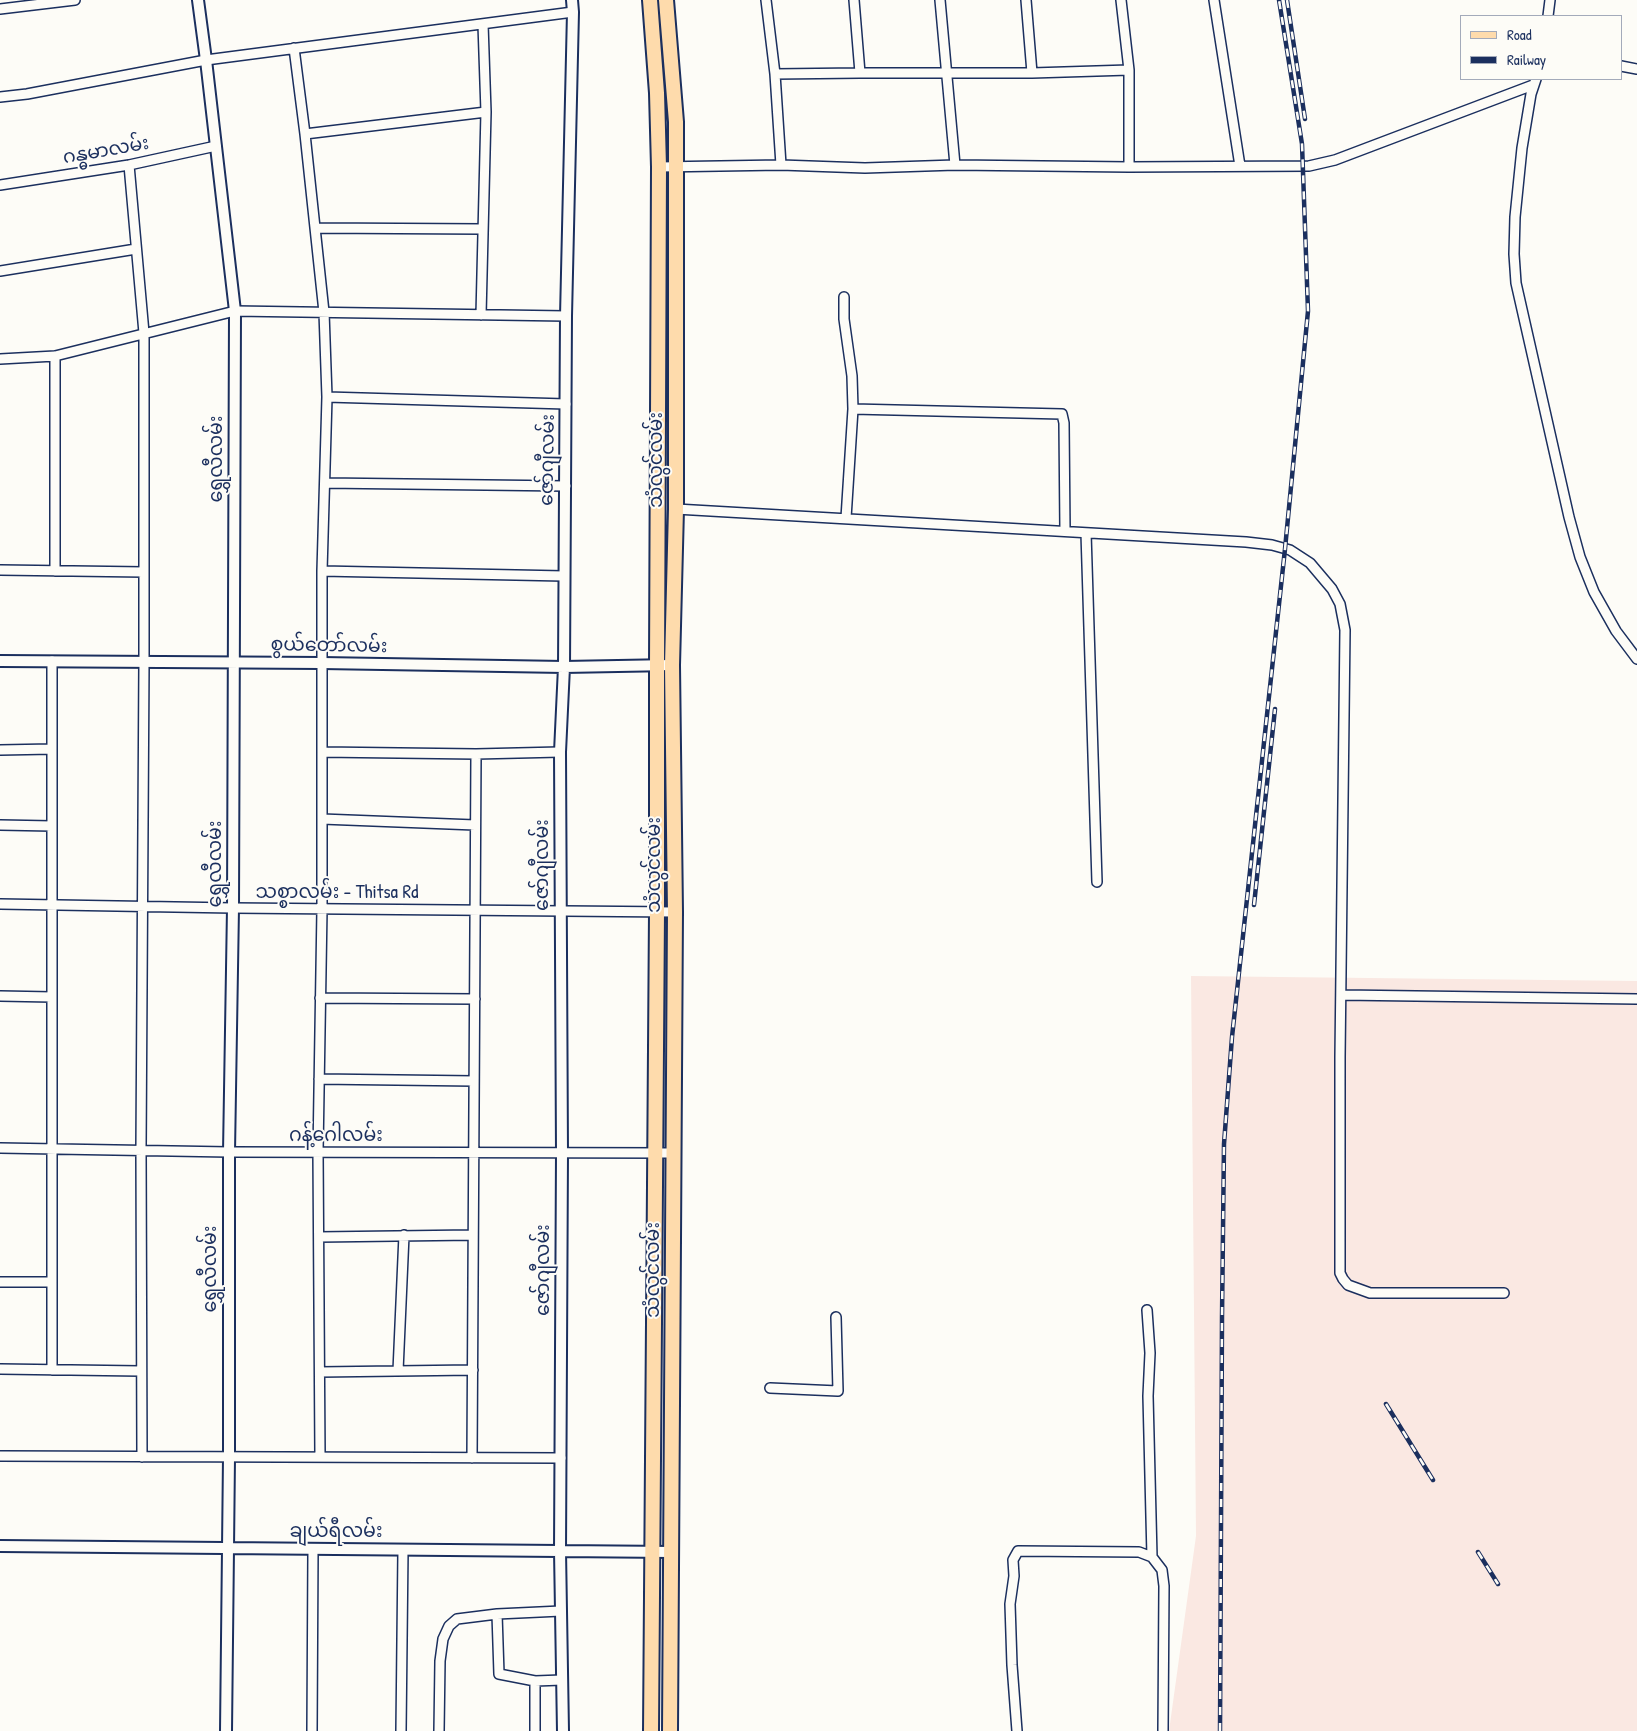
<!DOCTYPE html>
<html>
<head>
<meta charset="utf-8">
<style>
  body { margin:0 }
  #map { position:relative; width:1637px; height:1731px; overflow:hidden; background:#fdfcf7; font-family:"Patrick Hand",sans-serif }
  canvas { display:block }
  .legend { position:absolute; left:1460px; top:15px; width:162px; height:65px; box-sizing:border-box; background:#fdfcf7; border:1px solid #a3aaba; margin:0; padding:6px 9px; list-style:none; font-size:15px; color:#1b2f5e }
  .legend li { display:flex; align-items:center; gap:10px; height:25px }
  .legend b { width:25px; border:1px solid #a3aaba }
</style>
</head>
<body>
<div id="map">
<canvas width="1637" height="1731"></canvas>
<ul class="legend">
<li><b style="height:6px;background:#fedbac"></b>Road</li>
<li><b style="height:6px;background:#1b2f5e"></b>Railway</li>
</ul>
</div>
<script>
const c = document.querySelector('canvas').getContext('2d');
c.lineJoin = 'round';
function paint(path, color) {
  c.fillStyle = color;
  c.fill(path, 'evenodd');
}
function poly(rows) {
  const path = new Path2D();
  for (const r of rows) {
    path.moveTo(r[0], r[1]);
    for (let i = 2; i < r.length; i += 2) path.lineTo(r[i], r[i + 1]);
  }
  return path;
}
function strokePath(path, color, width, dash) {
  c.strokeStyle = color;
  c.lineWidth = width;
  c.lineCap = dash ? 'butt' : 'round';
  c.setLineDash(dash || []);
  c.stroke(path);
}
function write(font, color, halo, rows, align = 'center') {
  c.font = font + ' "Patrick Hand","Noto Sans Myanmar",sans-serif';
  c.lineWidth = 4;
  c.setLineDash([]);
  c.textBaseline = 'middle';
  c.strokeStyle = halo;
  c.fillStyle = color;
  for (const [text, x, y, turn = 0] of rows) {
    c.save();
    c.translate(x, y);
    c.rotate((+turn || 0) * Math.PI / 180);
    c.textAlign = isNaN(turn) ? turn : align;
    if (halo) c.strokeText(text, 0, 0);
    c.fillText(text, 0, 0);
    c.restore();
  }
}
paint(poly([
  [1191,976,1637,981,1637,1731,1169,1731,1196,1536]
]), '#fae8e2');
const minor = poly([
  [766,0,775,74,781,165],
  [854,0,860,73],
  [940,0,955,165],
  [1026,0,1032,73],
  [1121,0,1129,70,1129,167],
  [1214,0,1240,166],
  [0,9,75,0],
  [1548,16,1550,0],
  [294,48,305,134,324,312,327,397,322,571,322,909,318,1152,320,1457],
  [1621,66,1637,69],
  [775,74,860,73,1032,73,1129,70],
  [1536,79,1531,94,1522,148,1515,217,1514,254,1516,283,1569,517,1580,557,1594,592,1616,631,1637,659],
  [0,97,27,94,206,60,573,12],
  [305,134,486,112],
  [129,165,144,333,144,661,141,1150,142,1457],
  [659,167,781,165,865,168,955,165,1129,167,1309,166,1335,160,1533,85],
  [0,185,129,165,216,146],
  [315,228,482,229],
  [0,271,136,249],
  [844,297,844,319,852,376,853,409,846,518],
  [481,315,486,112,483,24],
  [0,359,55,356,235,311,566,316],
  [327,397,566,404],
  [853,409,1062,414,1064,423,1065,531],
  [325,483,566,486],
  [676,509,1246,542,1272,545,1290,550,1310,563,1332,589,1340,604,1345,630,1340,1057,1340,1273,1343,1279,1348,1285,1370,1293,1504,1293],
  [1086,533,1097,882],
  [0,570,144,572],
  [55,571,55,356],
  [322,571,564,576],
  [0,750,52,749],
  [322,752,476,754,560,752],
  [322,819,475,825],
  [0,825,52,826],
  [0,904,233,908,675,912],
  [1342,995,1637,999],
  [0,996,52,997],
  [320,998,475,999],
  [319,1079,474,1081],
  [0,1148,229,1152,672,1153],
  [319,1237,473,1235],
  [0,1282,52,1282],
  [1147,1310,1150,1353,1148,1396,1152,1557],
  [0,1369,140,1371],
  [52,1370,52,661],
  [398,1371,404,1235],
  [320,1372,473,1370],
  [770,1388,838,1391,836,1317],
  [0,1456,561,1458],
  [472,1458,476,754],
  [497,1614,499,1674,535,1681],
  [312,1731,313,1549],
  [401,1731,403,1550],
  [439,1731,440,1661,443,1639,449,1626,457,1619,497,1614,561,1611],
  [535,1731,535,1681,562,1680],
  [1017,1731,1012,1665,1010,1604,1014,1576,1013,1560,1018,1551,1139,1552,1152,1557,1162,1570,1164,1586,1163,1731]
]);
const tertiary = poly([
  [198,0,206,60,235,311,233,908,229,1152,229,1457,226,1731],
  [0,661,322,663,564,667,672,665],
  [0,1546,672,1552],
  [563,1731,560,1551,562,1153,560,752,564,667,566,316,573,12,572,0]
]);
const primary = poly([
  [650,0,657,93,659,167,657,665,657,911,651,1731],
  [666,0,676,122,676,509,672,665,675,912,670,1731]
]);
strokePath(minor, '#1b2f5e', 12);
strokePath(tertiary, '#1b2f5e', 14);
strokePath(primary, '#1b2f5e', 18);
strokePath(minor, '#fdfcf7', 9);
strokePath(tertiary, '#fdfcf7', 10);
strokePath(primary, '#fedbac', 14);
const rail = poly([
  [1287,0,1305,119],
  [1254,905,1275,709],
  [1386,1404,1433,1480],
  [1478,1552,1498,1584],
  [1220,1731,1222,1317,1224,1144,1232,1037,1285,549,1308,311,1302,144,1279,0]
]);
strokePath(rail, '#1b2f5e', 4.5);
strokePath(rail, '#fdfcf7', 2.5, [8]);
write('19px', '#1b2f5e', '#fdfcf7', [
  ["ဂန္ဓမာလမ်း",106,151,-10],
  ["ရွှေလီလမ်း",217,459,-90],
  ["ဇော်ဂျီလမ်း",548,460,-89],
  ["သံလွင်လမ်း",657,460,-90],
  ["စွယ်တော်လမ်း",329,646,1],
  ["ရွှေလီလမ်း",216,864,-90],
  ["ဇော်ဂျီလမ်း",543,865,-90],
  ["သံလွင်လမ်း",655,865,-90],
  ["သစ္စာလမ်း - Thitsa Rd",337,893],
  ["ဂန့်ဂေါလမ်း",336,1136],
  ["ရွှေလီလမ်း",211,1269,-90],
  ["ဇော်ဂျီလမ်း",544,1270,-90],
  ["သံလွင်လမ်း",654,1270,-90],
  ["ချယ်ရီလမ်း",336,1532]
]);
</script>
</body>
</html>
